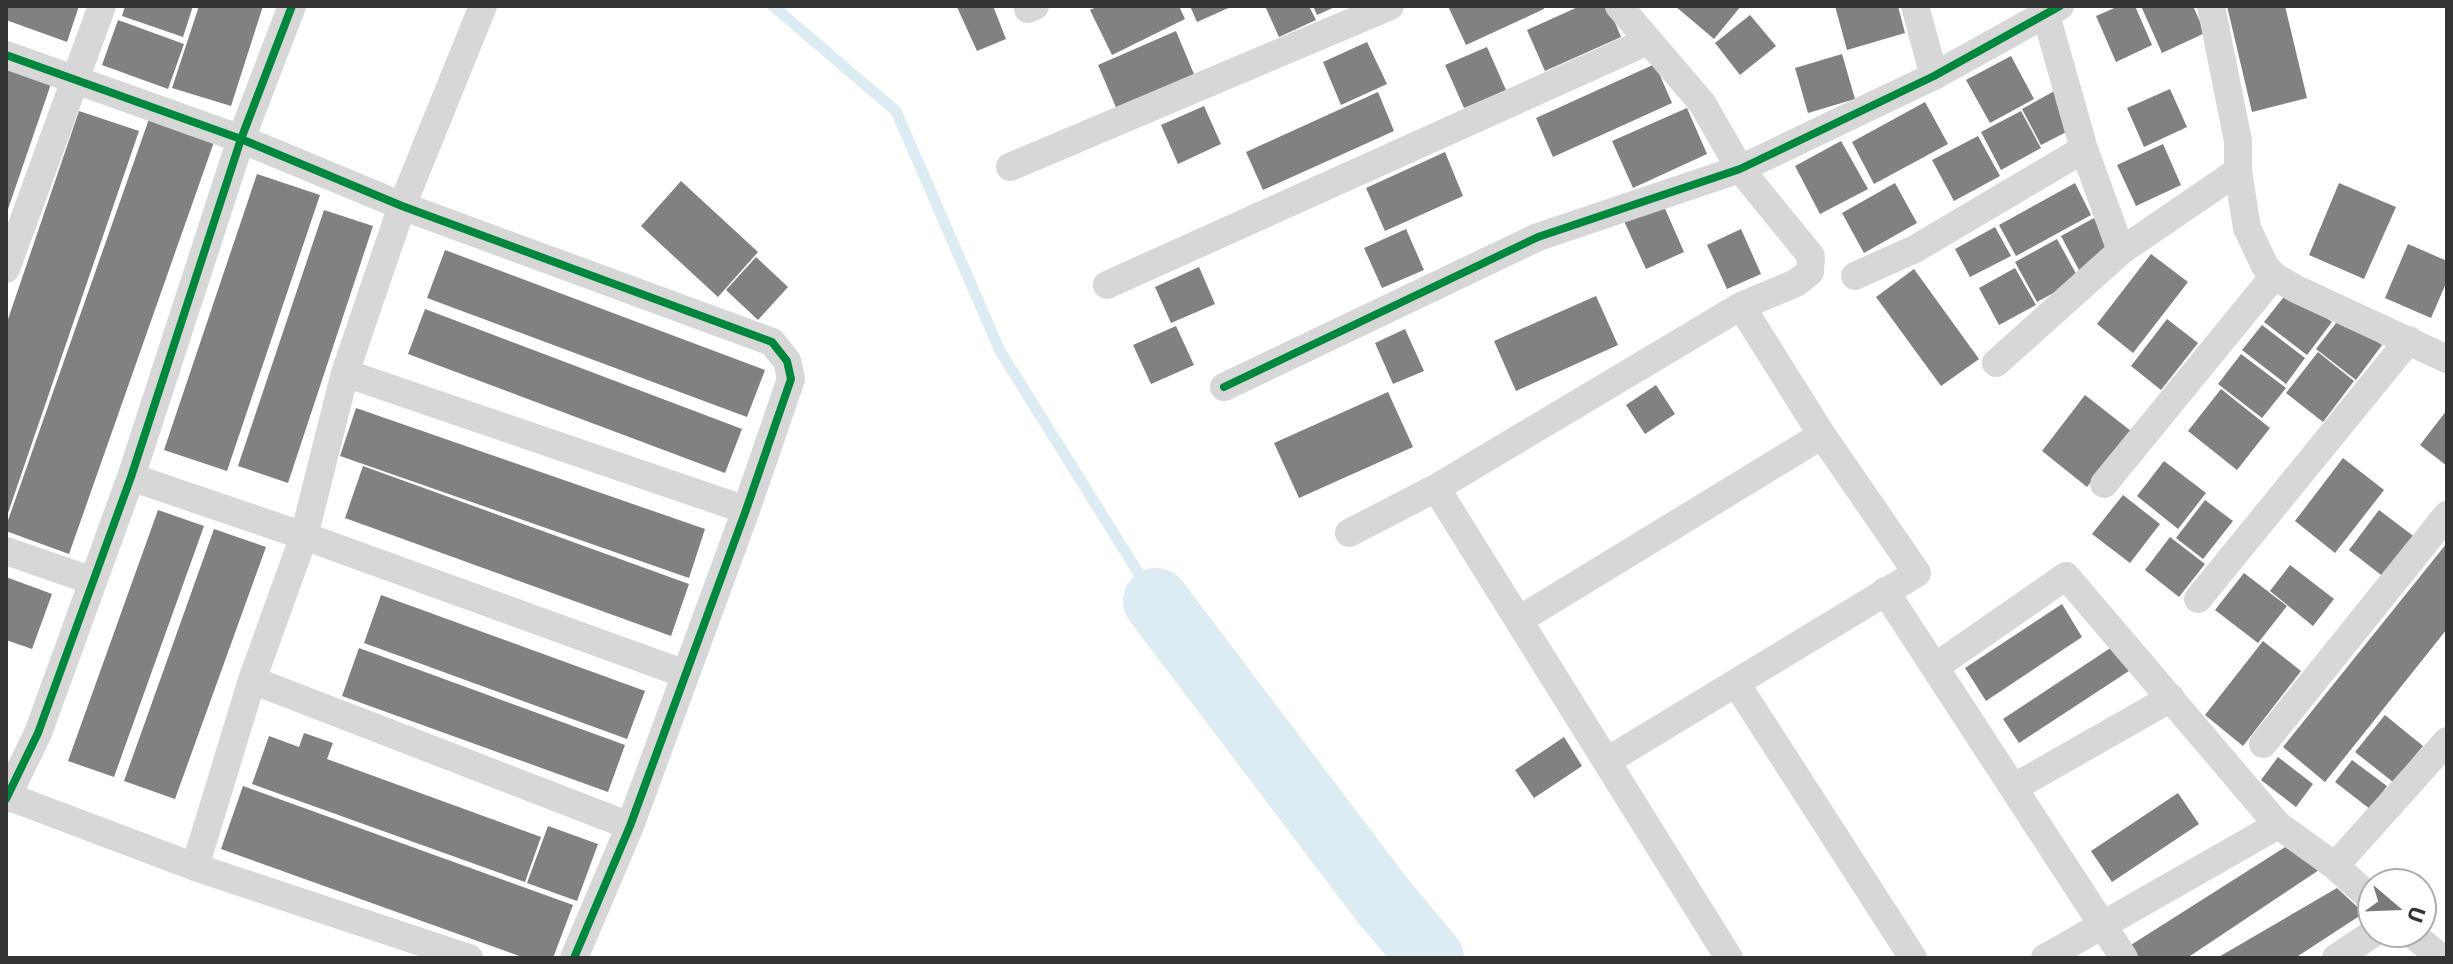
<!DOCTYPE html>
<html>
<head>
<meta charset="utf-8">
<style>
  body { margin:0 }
  #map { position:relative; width:2453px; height:964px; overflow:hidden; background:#fff; font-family:"Exo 2",sans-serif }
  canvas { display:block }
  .frame { position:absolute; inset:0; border:8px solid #333; pointer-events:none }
  .north { position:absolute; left:2357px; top:868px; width:80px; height:80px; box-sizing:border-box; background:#fff; border:2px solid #adadad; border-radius:50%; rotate:109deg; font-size:22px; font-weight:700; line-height:32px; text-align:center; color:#333 }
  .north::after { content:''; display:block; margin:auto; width:28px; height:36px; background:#7a7a7a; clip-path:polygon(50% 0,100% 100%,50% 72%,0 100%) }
</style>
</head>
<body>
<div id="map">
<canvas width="2453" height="964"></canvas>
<div class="frame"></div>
<div class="north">U</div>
</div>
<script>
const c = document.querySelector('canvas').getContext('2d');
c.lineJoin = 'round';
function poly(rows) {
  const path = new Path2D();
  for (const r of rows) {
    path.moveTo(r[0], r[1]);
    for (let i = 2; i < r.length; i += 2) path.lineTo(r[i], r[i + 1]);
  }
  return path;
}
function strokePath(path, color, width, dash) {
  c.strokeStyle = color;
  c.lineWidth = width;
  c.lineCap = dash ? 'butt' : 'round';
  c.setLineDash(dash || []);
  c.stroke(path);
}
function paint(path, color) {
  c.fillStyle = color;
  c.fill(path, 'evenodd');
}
strokePath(poly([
  [773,6,896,111,1000,351,1156,601]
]), '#ddebf3', 11);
strokePath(poly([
  [1156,601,1383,901,1431,958]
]), '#ddebf3', 66);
paint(poly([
  [6,6,79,6,67,42,6,20],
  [125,6,193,6,183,37,122,16],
  [199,6,263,6,231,106,172,88],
  [959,6,993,6,1006,39,977,51,957,7],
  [1098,6,1179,6,1185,19,1112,55,1090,10],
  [1190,6,1233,6,1197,22],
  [1265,6,1309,6,1316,20,1279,37],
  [1313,6,1337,6,1317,15],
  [1448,6,1543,6,1544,9,1466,45],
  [1580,6,1608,6,1621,37,1545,71,1527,30],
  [1675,6,1741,6,1714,39],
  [1835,6,1898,6,1905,33,1847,50],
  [2119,6,2135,6,2152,45,2116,62,2096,16],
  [2141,6,2193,6,2205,33,2162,53],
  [2227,6,2285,6,2307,98,2252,112],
  [1750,15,1776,46,1740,75,1715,43],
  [118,20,184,44,168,89,102,65],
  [1176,31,1196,79,1118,112,1098,65],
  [1367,42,1387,84,1341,105,1323,62],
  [1487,47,1506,90,1464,108,1445,65],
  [1842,54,1855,99,1808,113,1795,68],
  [2011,56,2034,99,1990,123,1966,80],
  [1655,64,1672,103,1553,157,1536,118],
  [6,66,52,81,6,215],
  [2058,89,2078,126,2041,145,2022,109],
  [2170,89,2187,127,2144,147,2127,108],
  [1378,92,1394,131,1263,190,1246,152],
  [1925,102,1948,144,1874,184,1852,142],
  [1204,106,1221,144,1178,164,1161,125],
  [1687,108,1707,154,1633,188,1612,141],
  [79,111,139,131,6,519,6,325],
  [2021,111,2041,148,2001,170,1981,132],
  [149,119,214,142,69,554,6,531,6,526],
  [1978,136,2000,176,1954,201,1932,160],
  [1841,141,1868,189,1820,214,1795,166],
  [2163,144,2181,185,2136,206,2117,165],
  [1445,152,1463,196,1385,231,1366,188],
  [257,174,320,195,227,471,164,450],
  [681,181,758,252,718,297,641,226],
  [1895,183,1917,223,1864,253,1842,213],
  [2075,183,2091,215,2016,256,1999,225],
  [2339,183,2396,207,2364,279,2309,255],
  [1663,204,1684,252,1646,269,1624,221],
  [324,210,373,226,288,483,238,466],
  [2094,218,2113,254,2080,272,2061,236],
  [1995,227,2011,256,1970,277,1955,249],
  [1406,229,1424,270,1382,288,1364,248],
  [1741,229,1761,274,1727,289,1707,245],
  [2057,239,2079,279,2037,302,2015,262],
  [2408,244,2447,261,2447,281,2431,318,2385,298],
  [445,250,765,370,747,417,427,298],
  [2151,254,2188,282,2133,353,2097,324],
  [756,257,788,287,758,320,726,290],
  [1199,267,1215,304,1171,323,1155,287],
  [2015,268,2036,305,1999,325,1979,288],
  [1914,269,1979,359,1941,386,1876,297],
  [2290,289,2332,322,2307,355,2264,322],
  [1596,296,1618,345,1516,391,1494,341],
  [425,309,742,429,725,473,408,354],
  [2343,314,2382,345,2356,380,2316,349],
  [2167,319,2198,343,2161,390,2131,366],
  [2262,325,2305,358,2286,384,2242,350],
  [1176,326,1194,365,1151,384,1133,345],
  [1405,329,1424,371,1393,384,1375,343],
  [2318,352,2354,381,2323,422,2286,393],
  [2241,354,2286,388,2262,418,2218,384],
  [1656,385,1675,414,1645,434,1626,405],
  [2221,389,2270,428,2237,470,2188,431],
  [1388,392,1413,447,1299,498,1274,443],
  [2085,395,2131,431,2087,487,2042,451],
  [356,408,705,529,689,578,340,456],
  [2447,410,2447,466,2420,445],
  [2343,458,2384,490,2335,553,2295,521],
  [2164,461,2206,493,2178,529,2137,496],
  [363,466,689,584,671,636,345,518],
  [2123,495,2160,524,2130,563,2092,534],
  [2205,500,2233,521,2203,559,2176,538],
  [158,510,204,526,114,777,68,761],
  [2379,510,2416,538,2385,578,2349,550],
  [214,529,266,547,175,799,124,781],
  [2170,537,2205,564,2179,597,2145,570],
  [2447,543,2447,629,2325,782,2283,747],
  [2290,565,2334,599,2313,626,2270,591],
  [2244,573,2287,606,2258,643,2215,610],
  [6,577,52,594,32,649,6,640],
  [381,595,645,691,627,739,364,643],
  [2062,604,2082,637,1986,701,1965,668],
  [2263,641,2301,671,2243,746,2205,715],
  [2118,643,2135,667,2019,743,2003,719],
  [359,648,625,745,608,792,342,696],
  [2385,715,2423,746,2393,782,2355,752],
  [304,733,333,743,327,759,541,837,525,882,252,784,269,736,299,747],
  [1564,737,1582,766,1534,798,1515,770],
  [2278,757,2313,784,2296,807,2261,780],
  [2352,760,2387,786,2370,809,2335,782],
  [243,786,573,905,553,958,525,958,221,849],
  [2178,793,2199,824,2112,882,2091,851],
  [548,826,598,844,577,901,527,883],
  [2290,844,2319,870,2187,958,2128,958,2123,950],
  [2337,888,2364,913,2295,958,2217,958]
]), '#818181');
strokePath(poly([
  [1915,6,1934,76],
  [2211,6,2238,141,2238,171,2247,228,2265,266,2274,276,2296,289,2447,359],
  [1028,9,1035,6],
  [2046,15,2084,149,2121,251],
  [6,55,241,139,402,206,772,342,787,361,791,379,746,510,630,826,574,958],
  [1010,167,1390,6],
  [6,269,102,6],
  [1855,276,1915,249,2084,149],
  [1107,285,1648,41],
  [1996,363,2121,251,2238,171],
  [345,373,746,510],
  [1224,387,1538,237,1740,169,1934,76,2060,6],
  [131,477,304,536,685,674],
  [2104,484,2274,276],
  [1436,488,1729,958],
  [1349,533,1436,488,1741,306,1796,283,1810,272,1811,256,1740,169,1702,103,1619,6],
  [6,551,93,581],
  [1885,591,2124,958],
  [2198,599,2409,340],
  [1519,620,1822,435],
  [1935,667,2066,576,2278,825],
  [252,680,304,536,345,373,402,206,483,6],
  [1736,683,1913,958],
  [2263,744,2447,515],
  [1607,761,1917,573,1822,435,1741,306],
  [2013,788,2171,698],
  [7,796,195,867,469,958],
  [6,799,38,733,131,477,241,139,292,6],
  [2335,866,2447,741],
  [195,867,252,680,630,826],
  [2410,932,2441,958],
  [2045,958,2278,825,2335,866,2373,900],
  [2336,958,2375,932]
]), '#d7d7d7', 28);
strokePath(poly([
  [6,55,241,139,402,206,772,342,787,361,791,379,746,510,630,826,574,958],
  [1224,387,1538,237,1740,169,1934,76,2060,6],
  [6,799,38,733,131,477,241,139,292,6]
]), '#00873e', 8);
</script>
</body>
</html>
